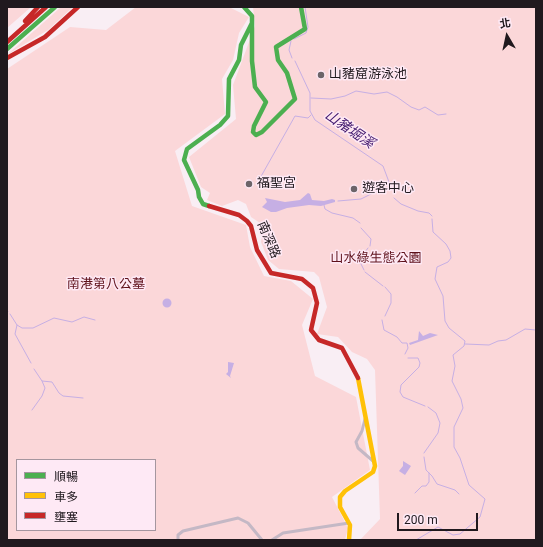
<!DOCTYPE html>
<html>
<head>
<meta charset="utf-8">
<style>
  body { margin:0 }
  #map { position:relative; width:543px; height:547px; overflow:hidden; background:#f9eef4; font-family:Roboto,"Noto Sans TC",sans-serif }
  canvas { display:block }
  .frame { position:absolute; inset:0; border:8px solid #20191e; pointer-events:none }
  .legend { position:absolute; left:16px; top:459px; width:140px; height:72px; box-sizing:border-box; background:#fee9f5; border:1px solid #a5969f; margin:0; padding:5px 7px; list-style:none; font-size:12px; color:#20191e }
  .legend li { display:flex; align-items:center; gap:8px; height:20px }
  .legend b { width:20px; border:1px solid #a5969f }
  .north { position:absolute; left:487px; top:16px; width:40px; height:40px; -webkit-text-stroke:3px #fee9f5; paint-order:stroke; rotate:351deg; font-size:11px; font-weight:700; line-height:16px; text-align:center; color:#20191e }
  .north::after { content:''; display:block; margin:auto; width:14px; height:18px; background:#20191e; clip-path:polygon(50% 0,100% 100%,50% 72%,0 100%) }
  .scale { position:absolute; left:397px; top:513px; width:81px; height:18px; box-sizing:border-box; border:2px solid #20191e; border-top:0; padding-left:5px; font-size:12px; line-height:14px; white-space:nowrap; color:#20191e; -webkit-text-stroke:3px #fee9f5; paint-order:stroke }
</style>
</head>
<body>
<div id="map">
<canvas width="543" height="547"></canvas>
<div class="frame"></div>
<ul class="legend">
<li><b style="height:5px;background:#4caf50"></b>順暢</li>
<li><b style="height:5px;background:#ffc107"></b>車多</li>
<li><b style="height:5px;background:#c62828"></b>壅塞</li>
</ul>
<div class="north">北</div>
<div class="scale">200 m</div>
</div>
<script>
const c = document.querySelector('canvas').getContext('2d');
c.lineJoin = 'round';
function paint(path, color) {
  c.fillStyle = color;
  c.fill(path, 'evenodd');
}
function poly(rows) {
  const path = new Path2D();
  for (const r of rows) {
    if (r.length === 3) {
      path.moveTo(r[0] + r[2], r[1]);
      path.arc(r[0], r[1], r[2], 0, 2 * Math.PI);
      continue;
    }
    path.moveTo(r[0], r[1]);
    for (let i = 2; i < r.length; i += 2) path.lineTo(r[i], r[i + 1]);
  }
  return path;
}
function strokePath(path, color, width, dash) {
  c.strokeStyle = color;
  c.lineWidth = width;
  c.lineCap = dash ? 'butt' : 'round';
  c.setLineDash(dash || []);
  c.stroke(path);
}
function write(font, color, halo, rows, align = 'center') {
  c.font = font + ' Roboto,"Noto Sans TC",sans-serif';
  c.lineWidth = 3;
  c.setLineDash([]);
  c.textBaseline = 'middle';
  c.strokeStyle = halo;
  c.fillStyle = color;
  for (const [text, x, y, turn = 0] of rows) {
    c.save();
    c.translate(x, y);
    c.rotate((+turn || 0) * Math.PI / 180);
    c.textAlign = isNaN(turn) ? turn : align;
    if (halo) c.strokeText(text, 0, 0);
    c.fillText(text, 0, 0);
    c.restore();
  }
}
paint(poly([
  [7,7,29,7,30,8,7,28],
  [61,7,73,7,48,30,8,54],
  [136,7,229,7,249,17,239,33,233,60,222,79,225,114,175,151,192,206,246,225,250,247,264,276,291,281,313,299,302,325,315,376,356,397,370,470,332,497,348,528,345,540,7,540,7,69,70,27,106,30],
  [17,460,155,460,155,530,17,530],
  [253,7,536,7,536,540,360,540,380,519,375,370,367,359,352,352,338,337,317,334,327,307,319,277,314,272,279,269,268,260,261,242,263,225,251,217,246,204,238,200,222,206,207,200,210,193,201,187,189,157,236,119,233,85,255,26]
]), '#fbd7d9');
paint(poly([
  [308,193,310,194,312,200,324,201,332,199,335,200,335,202,321,206,309,205,287,208,276,212,271,212,262,207,267,202,265,198,285,202,300,200],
  [167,303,4.5],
  [419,331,423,336,430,333,438,335,410,345,409,343,418,340],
  [228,362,234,363,230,376,231,378,226,374,228,372],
  [403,461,411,466,405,475,399,471,403,466]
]), '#c6afe4');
strokePath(poly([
  [294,39,306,33,308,27,305,7],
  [291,41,289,50,292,58],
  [295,61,310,93,310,111,315,120,383,166,392,190],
  [311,98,331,99,345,96,356,91,374,94,387,92,397,97,411,107,419,110,425,107,438,115,446,114],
  [259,180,295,116,308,118,311,115],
  [380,191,383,190],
  [394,198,401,204,418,211,429,213,432,216],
  [338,201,361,199,377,191],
  [324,205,325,209,332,213,353,218,360,223],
  [361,228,371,239,370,246],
  [364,270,359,260,368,248],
  [365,272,383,286],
  [7,310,8,311],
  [10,314,17,325,15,334,31,363],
  [385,316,391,303,391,294,385,287],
  [382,320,384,330,397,337,402,343,407,343,408,348,405,354],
  [17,325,22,328,33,328,54,318,72,322,84,317,95,320],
  [465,344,489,345,498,341,506,340,525,329,536,330],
  [408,358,418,358,420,363,419,367,401,385,400,392,403,397,425,406],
  [34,369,42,381,52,382,59,393,63,396,83,398],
  [32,410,42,396,45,388,42,381],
  [424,453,438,433,440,423,436,413,428,407],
  [424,457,426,470,432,476,437,484,455,490,459,494],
  [415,493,422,486,426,486,429,482,429,473],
  [416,540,438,527,453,535,460,534,480,517,485,499,469,485,460,458,454,447,454,427,463,408,461,399,452,381,455,366,453,355,464,346,465,341,449,328,445,321,443,296,435,279,437,267,448,262,451,258,450,251,446,244,433,232,432,219]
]), '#c6afe4', 1);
strokePath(poly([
  [365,419,362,431,356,442,358,448,373,461],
  [178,540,178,535,183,531,238,518,248,523,262,540],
  [272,540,283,533,349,523]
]), '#c4b8c5', 3);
strokePath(poly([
  [252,23,252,61,255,87,266,102,254,126,253,132,256,135,262,132,295,99,287,73,278,60,276,47,305,29,301,7],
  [7,49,55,7],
  [209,206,203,204,199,197,198,190,184,160,187,149,220,125,228,116,229,79,239,60,241,45,252,23,252,16,244,7]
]), '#4caf50', 4.5);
strokePath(poly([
  [349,540,350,525,340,507,340,497,345,491,373,472,375,466,358,378]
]), '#ffc107', 4.5);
strokePath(poly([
  [25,21,38,7],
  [7,42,46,7],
  [7,58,45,37,78,7],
  [209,206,239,215,247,221,251,226,257,250,271,273,302,279,313,288,317,303,311,330,319,340,342,348,358,378]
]), '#c62828', 4.5);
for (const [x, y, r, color] of [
  [321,75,4,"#6c6469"],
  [249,184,4,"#6c6469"],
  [354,189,4,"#6c6469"]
]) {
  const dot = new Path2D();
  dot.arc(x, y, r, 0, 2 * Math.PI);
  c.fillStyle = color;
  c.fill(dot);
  strokePath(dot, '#fee9f5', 1.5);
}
write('13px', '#20191e', '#fee9f5', [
  ["山豬窟游泳池",329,75],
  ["福聖宮",257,184],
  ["遊客中心",362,189]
], 'left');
write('13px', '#20191e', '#fee9f5', [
  ["南深路",268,240,67]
]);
write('13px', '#5e101a', '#fee9f5', [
  ["山水綠生態公園",376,259],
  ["南港第八公墓",106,285]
]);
write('italic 14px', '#431a6f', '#fee9f5', [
  ["山豬堀溪",349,130,34]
]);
</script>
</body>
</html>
